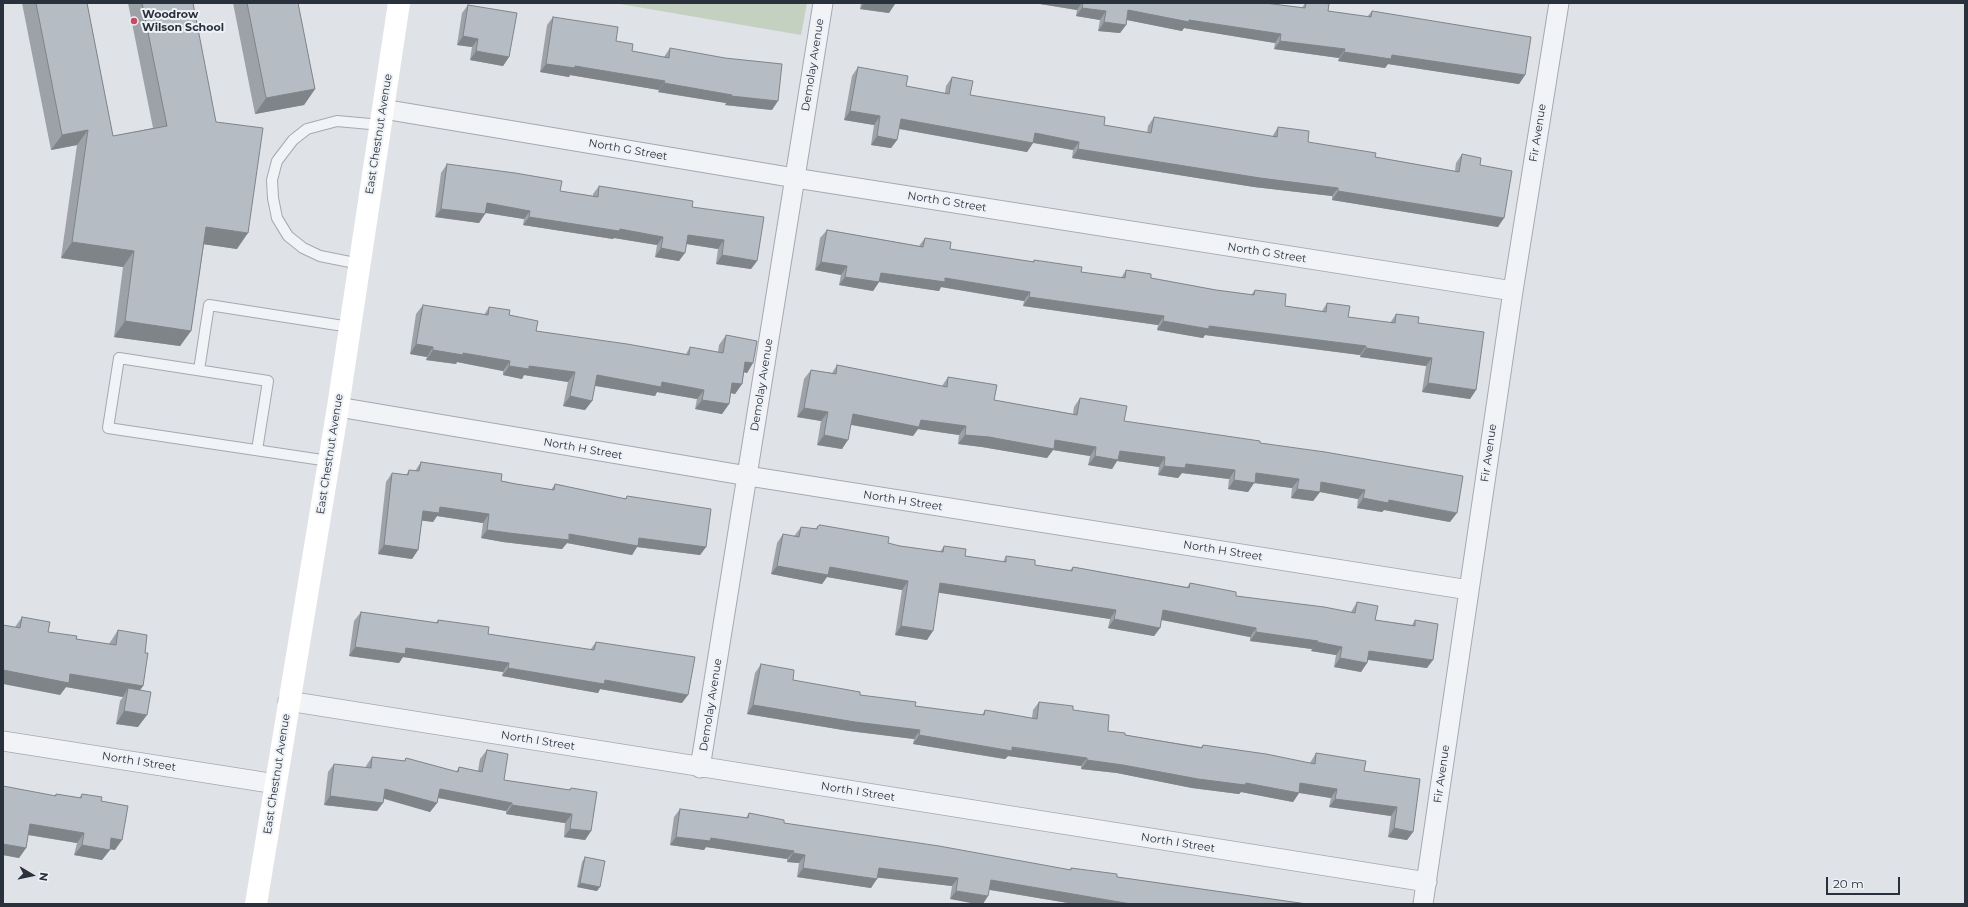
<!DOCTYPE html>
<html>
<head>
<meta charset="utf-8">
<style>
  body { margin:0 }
  #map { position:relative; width:1968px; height:907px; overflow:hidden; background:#dfe2e7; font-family:Montserrat,sans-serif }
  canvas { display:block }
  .frame { position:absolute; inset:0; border:4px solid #29313d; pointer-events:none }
  .north { position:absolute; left:12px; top:855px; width:40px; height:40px; -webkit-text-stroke:3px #eef1f5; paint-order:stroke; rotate:99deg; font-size:11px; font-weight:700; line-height:16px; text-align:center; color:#29313d }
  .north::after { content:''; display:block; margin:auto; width:14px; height:18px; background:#29313d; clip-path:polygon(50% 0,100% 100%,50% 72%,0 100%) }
  .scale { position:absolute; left:1826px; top:877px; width:74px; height:18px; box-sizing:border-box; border:2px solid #29313d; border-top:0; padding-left:5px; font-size:12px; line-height:14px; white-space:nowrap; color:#29313d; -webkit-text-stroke:3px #eef1f5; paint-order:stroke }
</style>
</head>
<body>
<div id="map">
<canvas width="1968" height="907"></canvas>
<div class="frame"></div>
<div class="north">N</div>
<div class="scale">20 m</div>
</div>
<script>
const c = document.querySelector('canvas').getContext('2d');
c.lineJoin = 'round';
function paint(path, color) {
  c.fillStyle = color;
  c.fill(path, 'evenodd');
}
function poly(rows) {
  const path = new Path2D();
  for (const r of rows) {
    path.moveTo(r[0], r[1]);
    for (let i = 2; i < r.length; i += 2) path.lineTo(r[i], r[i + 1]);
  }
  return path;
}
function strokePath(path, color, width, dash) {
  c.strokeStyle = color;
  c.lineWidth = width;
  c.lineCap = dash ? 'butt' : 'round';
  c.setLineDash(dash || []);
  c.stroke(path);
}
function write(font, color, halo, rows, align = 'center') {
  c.font = font + ' Montserrat,sans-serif';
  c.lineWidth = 4;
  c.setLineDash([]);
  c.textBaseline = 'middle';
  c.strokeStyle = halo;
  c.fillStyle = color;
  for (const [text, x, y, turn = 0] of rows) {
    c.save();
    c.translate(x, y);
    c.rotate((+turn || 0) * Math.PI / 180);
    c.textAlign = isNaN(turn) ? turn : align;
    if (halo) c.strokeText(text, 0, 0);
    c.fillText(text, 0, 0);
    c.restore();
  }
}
paint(poly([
  [614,3,807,3,801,35]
]), '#c5d1c0');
const lane = poly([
  [360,264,320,256,303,248,288,236,277,218,273,198,272,180,277,161,293,140,307,129,337,121,381,125],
  [199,370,209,305,350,327],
  [257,450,268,381,119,358,108,428,329,461]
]);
const street = poly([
  [383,109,795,178,1513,291],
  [338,407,748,476,1469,590],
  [288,701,1427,882],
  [3,741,276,784],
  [700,768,823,3],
  [1423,904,1513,291,1559,3]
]);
strokePath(lane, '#a5a9b1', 12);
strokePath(street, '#a5a9b1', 21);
strokePath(lane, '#f1f3f6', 10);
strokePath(street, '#f1f3f6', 19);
strokePath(poly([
  [256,904,338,407,399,3]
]), '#fff', 22);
paint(poly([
  [22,3,87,3,113,136,153,128,128,3,193,3,237,249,204,244,191,331,180,346,114,337,123,267,61,258,77,145,51,150],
  [233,3,298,3,315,89,304,105,255,114],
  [861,3,895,3,889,13,860,9],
  [1034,3,1265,3,1302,8,1305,3,1323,3,1328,11,1367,17,1372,11,1525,75,1519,84,1388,64,1385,68,1338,61,1339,58,1274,49,1275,43,1184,28,1182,31,1127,20,1126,25,1120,33,1098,31,1100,20,1076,16,1077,10],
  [468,5,509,57,503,66,470,60,472,47,457,45,462,13],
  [553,17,616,41,632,51,664,57,670,48,772,110,725,105,726,103,658,92,659,90,570,75,569,77,540,72,547,25],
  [858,67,906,86,945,93,946,86,952,77,970,95,1104,125,1147,133,1148,126,1154,117,1272,137,1278,127,1308,142,1375,157,1455,171,1456,163,1462,154,1480,165,1498,227,1332,200,1332,196,1254,187,1072,158,1073,150,1033,143,1027,152,899,129,897,140,891,148,871,145,874,125,844,120,852,76],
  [447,164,560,191,593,196,593,194,599,186,692,207,757,261,751,269,716,264,718,249,686,244,679,261,655,257,657,245,614,238,613,239,523,225,524,219,485,213,479,223,435,217,441,173],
  [827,230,919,246,925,238,950,249,1033,262,1034,260,1081,272,1121,278,1126,270,1151,278,1216,290,1251,295,1255,290,1285,306,1322,311,1327,303,1348,317,1390,323,1396,314,1418,323,1476,390,1470,399,1422,392,1426,366,1360,357,1360,355,1205,335,1203,338,1157,330,1158,325,1023,306,1024,301,941,287,939,291,879,282,873,291,839,285,841,275,815,270,820,238],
  [423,305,484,315,489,307,509,315,536,331,686,354,690,347,718,352,719,345,726,335,753,363,747,373,744,372,742,384,735,394,731,393,729,404,722,414,695,409,697,399,657,392,655,396,595,386,592,401,585,410,563,406,568,382,524,375,522,379,503,375,503,371,457,362,456,364,426,360,427,357,410,354,416,314],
  [837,365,942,386,948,377,994,400,1073,414,1074,407,1080,398,1124,421,1260,443,1450,522,1384,510,1382,512,1357,508,1358,499,1320,492,1313,501,1291,498,1292,488,1254,483,1248,492,1228,489,1229,479,1182,473,1178,478,1158,475,1159,467,1117,461,1112,469,1088,465,1090,456,1053,450,1047,458,982,447,958,444,959,435,918,429,913,436,851,425,842,449,817,445,821,421,797,417,804,379,811,370,832,373],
  [421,462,516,484,551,490,555,484,625,499,627,496,706,547,700,555,637,547,632,555,567,543,562,549,503,542,481,538,483,523,437,516,433,522,422,520,418,550,412,559,378,554,386,482,392,473,406,475,409,470,415,471],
  [818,526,900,546,940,552,944,546,965,556,1003,562,1006,556,1035,565,1070,570,1073,567,1187,587,1190,583,1236,596,1351,612,1357,602,1375,620,1412,625,1415,620,1427,668,1368,660,1367,663,1361,672,1334,667,1336,655,1311,651,1312,649,1250,641,1250,637,1161,620,1160,628,1154,636,1108,628,1110,619,938,592,927,640,895,635,902,590,827,577,822,584,771,574,777,543,783,534,794,536,795,535,801,527,815,529],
  [361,612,436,623,438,620,488,634,590,650,596,642,682,703,600,689,598,693,502,676,503,672,403,657,399,663,349,656,354,621],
  [22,617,48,632,76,639,109,644,118,630,145,653,143,686,140,690,138,727,116,724,120,701,123,697,66,687,60,695,15,627],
  [761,664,793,680,860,695,915,706,982,715,985,710,1032,718,1033,710,1039,702,1073,710,1108,731,1125,735,1201,747,1203,745,1310,763,1316,753,1364,771,1420,779,1413,832,1407,840,1388,837,1391,816,1329,807,1331,798,1299,793,1293,802,1241,792,1239,794,1192,788,1117,773,1081,769,1081,766,1008,756,1005,759,913,744,914,739,849,731,747,714,755,673],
  [487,750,504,780,569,790,571,788,591,831,585,840,564,837,565,823,506,814,506,811,438,798,437,803,430,812,384,799,377,811,324,805,328,772,334,764,366,768,366,766,372,757,404,761,406,758,456,772,459,767,478,771,480,759],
  [56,794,79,798,82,794,101,801,115,850,110,849,102,860,74,855,77,843,28,835,26,848,19,858,3,855],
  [680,809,746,818,749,813,784,823,1070,870,1071,868,1117,877,1307,904,1074,904,990,890,950,899,952,886,877,877,871,888,797,877,799,863,787,862,787,859,706,847,704,850,670,845,674,817],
  [585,857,597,891,577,887,582,862]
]), '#9da2a9');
paint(poly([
  [864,3,885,3,895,4,889,13,860,9],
  [1034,3,1082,3,1077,10],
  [1082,8,1106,11,1100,20,1076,16],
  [1128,10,1189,20,1281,34,1275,43,1184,28,1182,31,1122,19],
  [1104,22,1126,25,1120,33,1098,31],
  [463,36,478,39,472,47,457,45],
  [1280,41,1345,49,1339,58,1274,49],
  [476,51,509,57,503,66,470,60],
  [1344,52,1392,55,1525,75,1519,84,1388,64,1385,68,1338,61],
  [546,64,575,66,665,81,659,90,570,75,569,77,540,72],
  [664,83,732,95,726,103,658,92],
  [315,89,304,105,255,114,266,98],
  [731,96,778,101,772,110,725,105],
  [850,111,880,116,874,125,844,120],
  [901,119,1033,143,1027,152,895,128],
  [88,130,77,145,51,150,62,135],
  [1035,133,1079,142,1073,150,1029,142],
  [877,136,897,140,891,148,871,145],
  [1078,149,1338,188,1332,196,1254,187,1072,158],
  [1338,191,1504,218,1498,227,1332,200],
  [487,203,530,211,524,219,481,212],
  [441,209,485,214,479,223,435,217],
  [529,217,620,229,663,237,657,245,614,238,613,239,523,225],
  [206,227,248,233,237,249,195,243],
  [688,235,724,240,718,249,681,243],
  [72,242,134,251,123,267,61,258],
  [661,248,685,253,679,261,655,257],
  [722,255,757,261,751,269,716,264],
  [821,262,847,266,841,275,815,270],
  [881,273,945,278,1030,292,1024,301,941,287,939,291,879,282,873,291,839,285,845,277],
  [1029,297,1164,316,1158,325,1023,306],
  [125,321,191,331,180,346,114,337],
  [1163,321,1209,326,1366,346,1360,355,1205,335,1203,338,1157,330],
  [416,344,433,347,427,357,410,354],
  [1366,348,1432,358,1426,366,1360,357],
  [433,350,463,353,510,361,503,371,457,362,456,364,426,360],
  [745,362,753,363,747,373,739,371],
  [509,366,529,366,575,372,568,382,524,375,522,379,503,375],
  [597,375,662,382,704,390,697,399,657,392,655,396,591,385],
  [732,383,742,384,735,394,726,392],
  [1428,383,1476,390,1470,399,1422,392],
  [570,396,592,401,585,410,563,406],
  [702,400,729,404,722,414,695,409],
  [804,408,828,412,821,421,797,417],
  [853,414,921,420,966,426,959,435,918,429,913,436,847,424],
  [824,435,848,440,842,449,817,445],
  [965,435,1055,440,1096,447,1090,456,1053,450,1047,458,982,447,958,444],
  [1120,451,1165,457,1159,467,1117,461,1112,469,1088,465,1095,456],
  [1186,464,1235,470,1229,479,1182,473,1178,478,1158,475,1164,466],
  [1256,473,1299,479,1292,488,1254,483,1248,492,1228,489,1234,480],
  [1321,482,1365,490,1358,499,1320,492,1313,501,1291,498,1297,489],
  [1363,498,1389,500,1457,513,1450,522,1384,510,1382,512,1357,508],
  [440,507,489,514,483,523,437,516,433,522,417,520,423,511],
  [487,530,639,538,706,547,700,555,637,547,632,555,567,543,562,549,503,542,481,538],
  [384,545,418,550,412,559,378,554],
  [777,566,830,567,908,581,902,590,827,577,822,584,771,574],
  [940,583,1116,610,1110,619,934,592],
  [1163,610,1256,628,1250,637,1157,619],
  [1114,619,1160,628,1154,636,1108,628],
  [901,626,933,631,927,640,895,635],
  [1256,632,1318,641,1312,649,1250,641],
  [1317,642,1342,647,1336,655,1311,651],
  [355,647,406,648,509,663,503,672,403,657,399,663,349,656],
  [1369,651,1433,660,1427,668,1363,659],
  [1340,658,1367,663,1361,672,1334,667],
  [508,668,605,680,688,695,682,703,600,689,598,693,502,676],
  [3,670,70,674,143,686,134,699,128,688,123,697,66,687,60,695,3,684],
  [753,705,920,730,914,739,849,731,747,714],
  [124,711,147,715,138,727,116,724],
  [919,735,1087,758,1081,766,1008,756,1005,759,913,744],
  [1087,760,1123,765,1246,783,1299,793,1293,802,1241,792,1239,794,1192,788,1117,773,1081,769],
  [1300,783,1337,789,1331,798,1294,792],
  [385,789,437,803,430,812,379,797],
  [440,789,512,803,506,811,434,797],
  [330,796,383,803,377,811,324,805],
  [1335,799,1397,807,1391,816,1329,807],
  [512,805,572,814,565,823,506,814],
  [30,824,84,833,77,843,23,834],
  [1394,828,1413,832,1407,840,1388,837],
  [570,829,591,831,585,840,564,837],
  [676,837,711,838,794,851,787,859,706,847,704,850,670,845],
  [111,838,122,840,115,850,104,848],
  [3,844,26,848,19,858,3,855],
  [82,845,110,850,102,860,74,855],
  [793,853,805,855,799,863,787,862],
  [803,868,877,879,871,888,797,877],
  [879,868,958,878,952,886,872,877],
  [991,880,1131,904,1074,904,985,889],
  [580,883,600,887,597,891,577,887],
  [956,891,988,896,983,904,976,904,950,899]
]), '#7f8489');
const building = poly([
  [36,3,87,3,113,136,167,126,142,3,193,3,216,122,263,128,248,233,206,227,191,331,125,321,134,251,72,242,88,130,62,135,36,3],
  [247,3,298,3,315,89,266,98,247,3],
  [885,3,895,3,895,4,885,3],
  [1083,3,1265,3,1305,8,1306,3,1323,3,1329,4,1328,11,1371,17,1372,11,1531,37,1525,75,1392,55,1391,59,1344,52,1345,49,1280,41,1281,34,1189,20,1189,22,1128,10,1126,25,1104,22,1106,11,1082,8,1083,3],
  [468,5,517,13,509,57,476,51,478,39,463,36,468,5],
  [553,17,618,27,616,41,633,44,632,51,669,58,670,48,725,58,782,64,778,101,731,96,732,95,664,83,665,81,575,66,575,68,546,64,553,17],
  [858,67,908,76,906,86,949,94,952,77,973,81,970,95,1105,117,1104,125,1151,133,1154,117,1277,137,1278,127,1309,131,1308,142,1376,153,1375,157,1459,172,1462,154,1481,158,1480,165,1512,171,1504,218,1338,191,1338,188,1260,178,1078,149,1079,142,1035,133,1033,143,901,119,897,140,877,136,880,116,850,111,858,67],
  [447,164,515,173,562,181,560,191,598,197,599,186,693,201,692,207,764,217,757,261,722,255,724,240,688,235,685,253,661,248,663,237,620,229,619,231,529,217,530,211,487,203,485,214,441,209,447,164],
  [827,230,923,247,925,238,951,242,950,249,1034,262,1034,260,1082,267,1081,272,1125,278,1126,270,1151,274,1151,278,1216,290,1254,295,1255,290,1286,294,1285,306,1326,312,1327,303,1350,306,1348,317,1395,323,1396,314,1419,317,1418,323,1484,332,1476,390,1428,383,1432,358,1366,348,1366,346,1209,326,1209,329,1163,321,1164,316,1029,297,1030,292,945,278,945,282,881,273,879,282,845,277,847,266,821,262,827,230],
  [423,305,488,315,489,307,510,310,509,315,538,321,536,331,627,344,689,355,690,347,723,353,726,335,757,341,753,363,745,362,742,384,732,383,729,404,702,400,704,390,662,382,661,387,597,375,592,401,570,396,575,372,529,366,529,369,509,366,510,361,463,353,463,355,433,350,433,347,416,344,423,305],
  [837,365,947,387,948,377,997,385,994,400,1077,415,1080,398,1127,406,1124,421,1260,441,1260,443,1325,452,1463,476,1457,513,1389,500,1388,503,1363,498,1365,490,1321,482,1320,492,1297,489,1299,479,1256,473,1255,483,1234,480,1235,470,1186,464,1185,468,1164,466,1165,457,1120,451,1118,460,1095,456,1096,447,1055,440,1054,449,989,437,965,435,966,426,921,420,919,427,853,414,848,440,824,435,828,412,804,408,811,370,836,374,837,365],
  [421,462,502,474,501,481,516,484,554,490,555,484,626,499,627,496,711,509,706,547,639,538,638,546,569,534,569,540,509,533,487,530,489,514,440,507,439,513,423,511,418,550,384,545,392,473,408,475,409,470,419,471,421,462],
  [820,525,889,537,888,543,900,546,943,552,944,546,966,549,965,556,1006,562,1006,556,1035,560,1035,565,1072,571,1073,567,1189,588,1190,583,1236,592,1236,596,1324,607,1355,613,1357,602,1378,606,1375,620,1415,626,1415,620,1438,624,1433,660,1369,651,1367,663,1340,658,1342,647,1317,642,1318,641,1256,632,1256,628,1163,610,1160,628,1114,619,1116,610,940,583,933,631,901,626,908,581,830,567,828,575,777,566,783,534,799,537,801,527,817,529,818,526,820,525],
  [361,612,438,623,438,620,489,627,488,634,594,650,596,642,695,657,688,695,605,680,604,684,508,668,509,663,406,648,405,654,355,647,361,612],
  [22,617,50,622,48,632,77,636,76,639,116,645,118,630,147,635,145,653,148,653,143,686,70,674,69,683,3,670,3,625,20,628,22,617],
  [761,664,794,670,793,680,860,692,860,695,916,702,915,706,984,715,985,710,1037,719,1039,702,1073,706,1073,710,1109,715,1108,731,1125,733,1125,735,1202,748,1203,745,1266,754,1315,764,1316,753,1366,761,1364,771,1420,779,1413,832,1394,828,1397,807,1335,799,1337,789,1300,783,1299,793,1246,783,1245,785,1198,779,1123,765,1087,760,1087,758,1012,747,1012,751,919,735,920,730,855,722,753,705,761,664],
  [128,688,151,692,147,715,124,711,128,688],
  [487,750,508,754,504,780,570,790,571,788,597,792,591,831,570,829,572,814,512,805,512,803,440,789,437,803,385,789,383,803,330,796,334,764,371,768,372,757,405,761,406,758,458,772,459,767,482,772,487,750],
  [3,786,56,796,56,794,81,798,82,794,102,797,101,801,128,806,122,840,111,838,110,850,82,845,84,833,30,824,26,848,3,844,3,786],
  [680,809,748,818,749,813,784,820,784,823,939,846,1071,870,1071,868,1117,874,1117,877,1307,904,1131,904,991,880,988,896,956,891,958,878,879,868,877,879,803,868,805,855,793,853,794,851,711,838,710,841,676,837,680,809],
  [585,857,605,861,600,887,580,883,585,857]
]);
paint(building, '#b6bcc4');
strokePath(building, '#7f8489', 1);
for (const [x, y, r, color] of [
  [134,21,4,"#c64b61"]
]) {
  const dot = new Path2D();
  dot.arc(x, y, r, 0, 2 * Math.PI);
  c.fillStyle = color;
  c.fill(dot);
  strokePath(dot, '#eef1f5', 1.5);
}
write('bold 11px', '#29313d', '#eef1f5', [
  ["Woodrow",142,15],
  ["Wilson School",142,28]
], 'left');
write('11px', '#29313d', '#eef1f5', [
  ["Demolay Avenue",813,65,-81],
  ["Fir Avenue",1538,133,-81],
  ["East Chestnut Avenue",379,134,-81],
  ["North G Street",628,150,10],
  ["North G Street",947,202,9],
  ["North G Street",1267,253,9],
  ["Demolay Avenue",762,385,-81],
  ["North H Street",583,449,10],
  ["Fir Avenue",1489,453,-82],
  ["East Chestnut Avenue",330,454,-81],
  ["North H Street",903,501,9],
  ["North H Street",1223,551,9],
  ["Demolay Avenue",711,705,-81],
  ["North I Street",538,741,9],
  ["North I Street",139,762,9],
  ["East Chestnut Avenue",277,774,-81],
  ["Fir Avenue",1442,774,-82],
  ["North I Street",858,792,9],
  ["North I Street",1178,843,9]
]);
</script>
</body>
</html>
